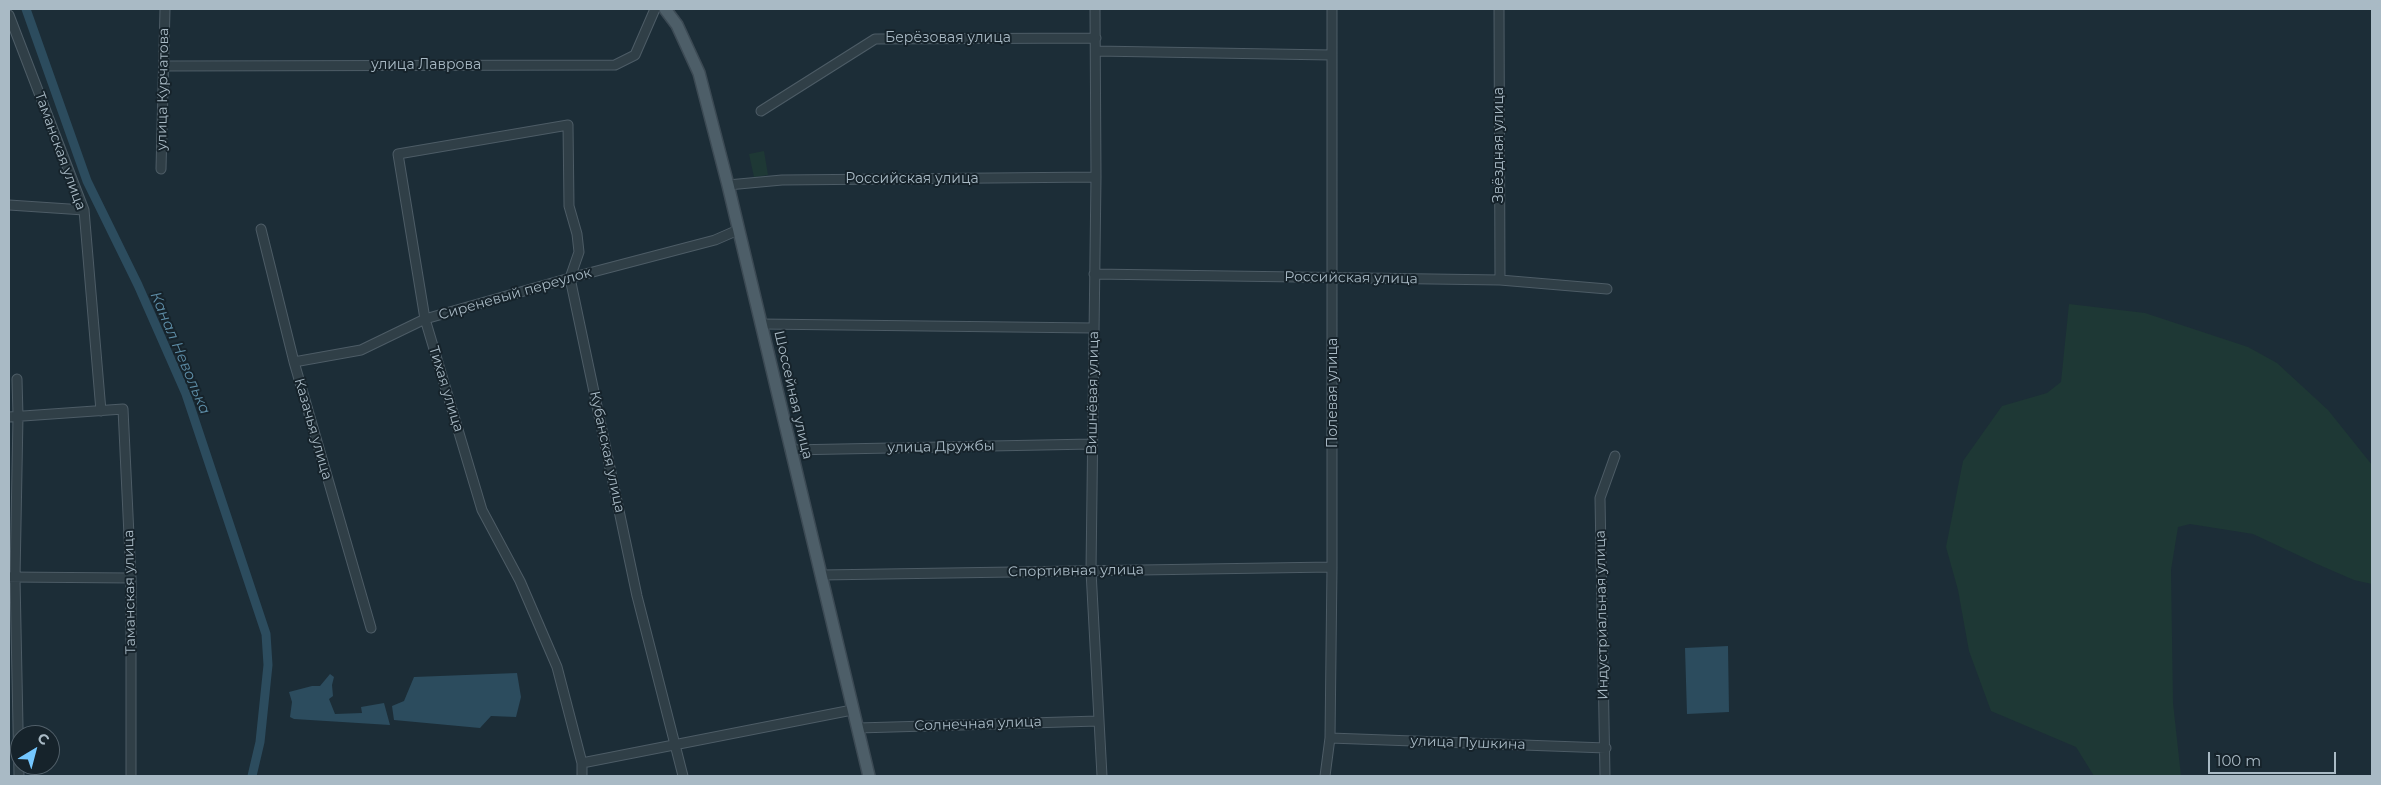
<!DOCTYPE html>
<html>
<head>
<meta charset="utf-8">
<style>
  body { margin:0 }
  #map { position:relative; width:2381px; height:785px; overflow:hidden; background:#1c2d37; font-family:Montserrat,sans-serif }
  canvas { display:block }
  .frame { position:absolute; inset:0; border:10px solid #a9bac5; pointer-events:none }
  .north { position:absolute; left:10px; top:725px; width:50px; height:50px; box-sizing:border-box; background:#16232b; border:1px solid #515f69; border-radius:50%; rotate:37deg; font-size:14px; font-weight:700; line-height:20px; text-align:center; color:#a9bac5 }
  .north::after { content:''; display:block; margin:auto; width:18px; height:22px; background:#74c7ff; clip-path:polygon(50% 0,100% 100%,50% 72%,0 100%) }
  .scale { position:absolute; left:2208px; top:752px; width:128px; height:22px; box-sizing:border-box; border:2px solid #a9bac5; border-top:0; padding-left:6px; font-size:15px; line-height:18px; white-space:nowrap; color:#a9bac5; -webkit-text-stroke:4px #16232b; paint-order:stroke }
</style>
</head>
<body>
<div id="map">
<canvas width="2381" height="785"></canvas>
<div class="frame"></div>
<div class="north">С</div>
<div class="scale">100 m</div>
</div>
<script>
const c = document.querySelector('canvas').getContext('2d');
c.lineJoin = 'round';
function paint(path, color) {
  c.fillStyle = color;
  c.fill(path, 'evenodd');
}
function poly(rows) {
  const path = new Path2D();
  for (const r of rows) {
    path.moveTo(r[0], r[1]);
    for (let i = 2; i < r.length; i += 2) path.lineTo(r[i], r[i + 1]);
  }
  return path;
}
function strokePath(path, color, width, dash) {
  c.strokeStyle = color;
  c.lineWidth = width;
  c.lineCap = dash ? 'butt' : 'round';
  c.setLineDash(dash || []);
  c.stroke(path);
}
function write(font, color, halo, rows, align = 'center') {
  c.font = font + ' Montserrat,sans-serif';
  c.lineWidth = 4;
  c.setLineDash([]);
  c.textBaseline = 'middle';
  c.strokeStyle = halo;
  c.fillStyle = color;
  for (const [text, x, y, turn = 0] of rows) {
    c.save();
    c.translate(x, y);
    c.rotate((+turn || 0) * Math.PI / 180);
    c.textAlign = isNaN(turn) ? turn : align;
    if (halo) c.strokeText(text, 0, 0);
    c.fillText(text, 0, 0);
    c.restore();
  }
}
paint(poly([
  [764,151,768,175,754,177,749,154],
  [2069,304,2145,313,2248,347,2277,363,2328,410,2372,465,2372,584,2354,580,2317,564,2253,534,2190,524,2178,527,2171,570,2173,703,2181,776,2094,776,2076,747,1991,711,1969,651,1958,590,1946,547,1963,461,2002,406,2047,393,2061,382]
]), '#1e3835');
paint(poly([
  [1728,646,1729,712,1687,714,1685,648],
  [517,673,521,697,516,717,491,716,480,728,394,720,392,706,404,701,414,677],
  [330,674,334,677,332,685,333,696,329,699,335,714,362,713,361,707,384,703,390,725,294,719,290,717,292,702,289,692,312,686,320,686]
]), '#2c4c5e');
strokePath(poly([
  [26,9,87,181,138,285,186,394,266,634,268,665,260,742,252,776]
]), '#2c4c5e', 9);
const minor = poly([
  [1095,9,1096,177,1091,571,1102,776],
  [1499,9,1500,280],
  [9,15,84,210,101,411],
  [1096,51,1331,55],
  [164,66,615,65,635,55,655,9],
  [761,111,875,39,1096,38],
  [161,169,165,9],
  [728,185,782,180,1096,177],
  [9,205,84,210],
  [261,229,294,362,371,628],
  [1094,274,1500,280,1607,289],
  [761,324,1093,328],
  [294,362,361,350,425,319,570,278,715,240,738,230],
  [17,379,18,416,15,578,19,776],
  [9,417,123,409,131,578,131,776],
  [790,450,1092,444],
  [821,575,1332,567],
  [9,577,131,578],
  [858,728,1098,721],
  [1330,738,1606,748],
  [582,763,852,710],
  [582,776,582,763,557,667,520,581,482,510,425,319,398,154,568,125,569,206,577,234,579,252,570,278,637,596,683,776],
  [1325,776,1330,738,1332,567,1332,9],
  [1605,776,1600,498,1615,456]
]);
const major = poly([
  [665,9,677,25,699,73,728,185,869,776]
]);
strokePath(minor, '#4d5c66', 11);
strokePath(major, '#3c4a54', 14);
strokePath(minor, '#303f47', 9);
strokePath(major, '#4d5e68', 11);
write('14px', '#a9bac5', '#16232b', [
  ["Берёзовая улица",948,38],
  ["улица Лаврова",426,65],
  ["улица Курчатова",163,89,-89],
  ["Звёздная улица",1499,145,-90],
  ["Таманская улица",60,151,70],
  ["Российская улица",912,179],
  ["Российская улица",1351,278,1],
  ["Сиреневый переулок",515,294,-16],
  ["Тихая улица",446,389,73],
  ["Вишнёвая улица",1093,393,-89],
  ["Полевая улица",1333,393,-90],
  ["Шоссейная улица",793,395,77],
  ["Казачья улица",313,429,74],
  ["улица Дружбы",941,447,-1],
  ["Кубанская улица",607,452,78],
  ["Спортивная улица",1076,571,-1],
  ["Таманская улица",130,592,-91],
  ["Индустриальная улица",1602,615,-91],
  ["Солнечная улица",978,724,-2],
  ["улица Пушкина",1468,743,2]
]);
write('italic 15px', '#5e8ea8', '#16232b', [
  ["Канал Неволька",180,353,67]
]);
</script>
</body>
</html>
